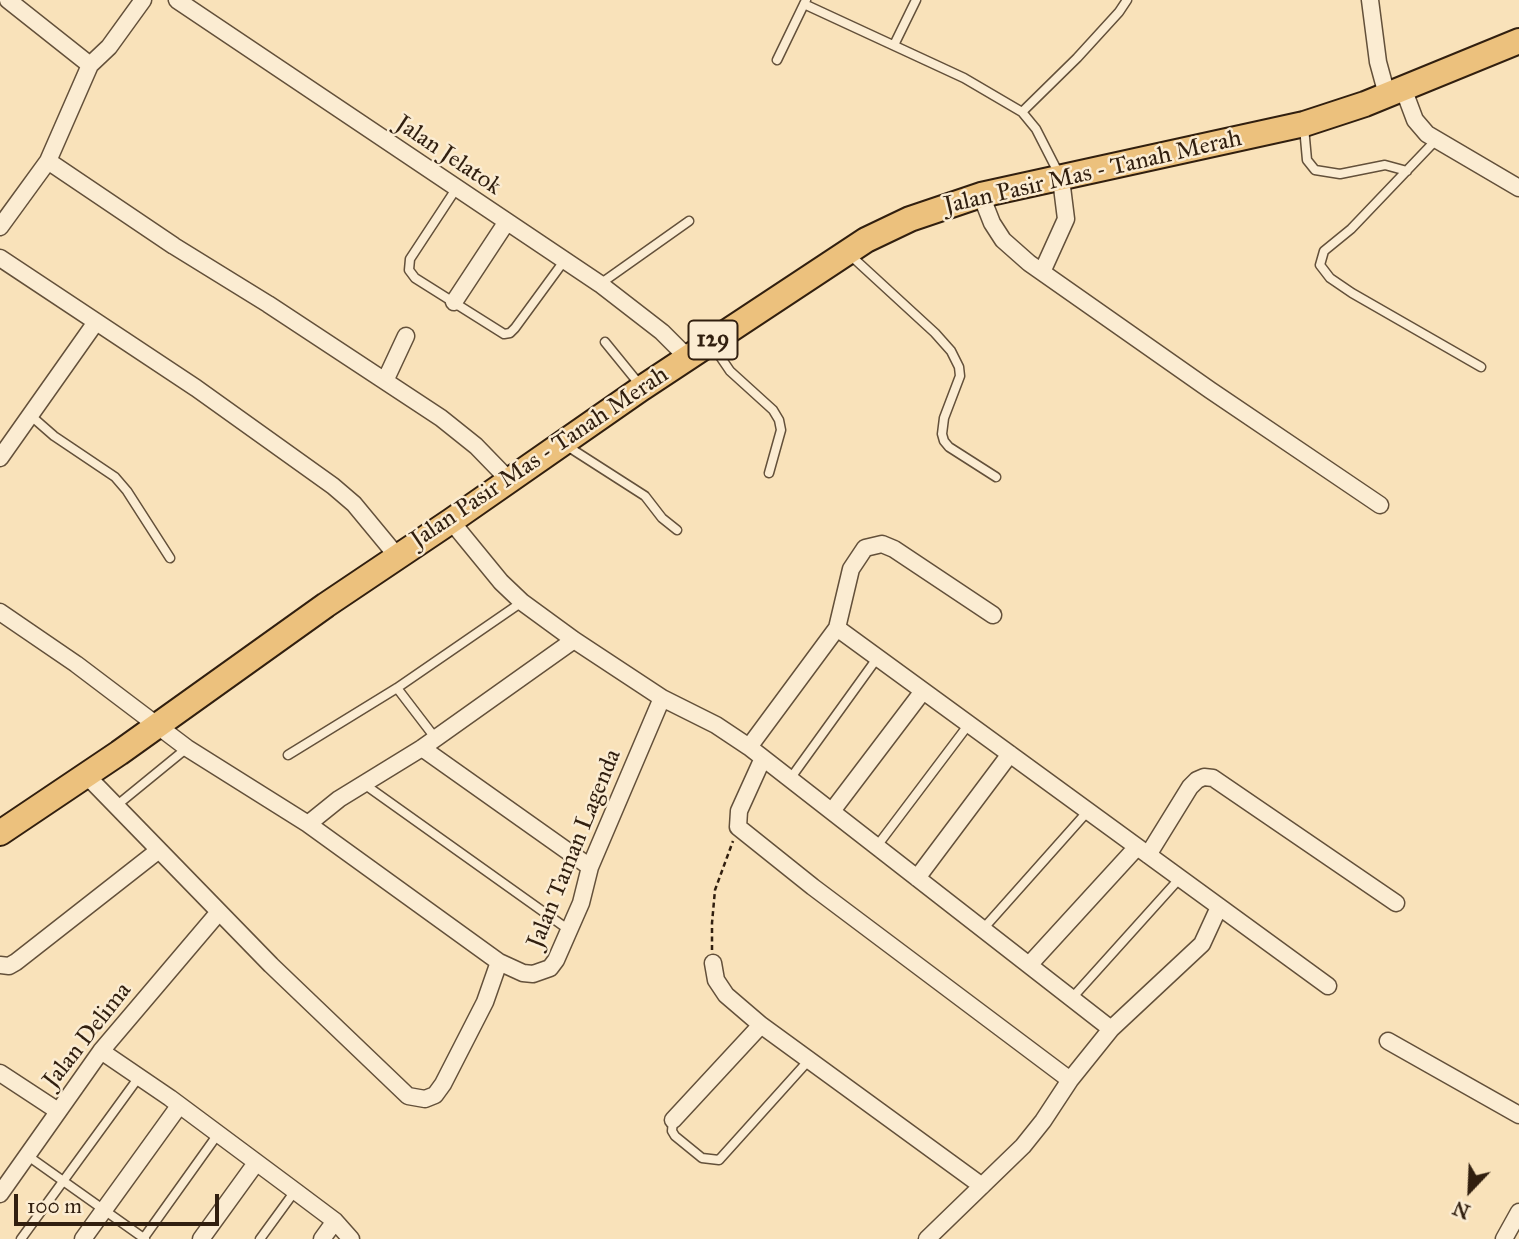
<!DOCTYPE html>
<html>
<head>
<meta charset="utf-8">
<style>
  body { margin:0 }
  #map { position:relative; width:1519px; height:1239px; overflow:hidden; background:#f9e2ba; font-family:"IM FELL Great Primer",serif }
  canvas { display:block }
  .north { position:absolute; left:1435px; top:1155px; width:70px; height:70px; -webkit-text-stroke:5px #fbecd2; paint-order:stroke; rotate:203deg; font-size:19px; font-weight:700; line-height:28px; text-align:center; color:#311f0f }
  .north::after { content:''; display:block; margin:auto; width:24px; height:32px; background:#311f0f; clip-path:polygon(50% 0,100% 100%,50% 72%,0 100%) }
  .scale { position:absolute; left:14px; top:1194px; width:205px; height:32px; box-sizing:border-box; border:4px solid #311f0f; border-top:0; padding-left:9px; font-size:21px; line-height:24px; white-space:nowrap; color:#311f0f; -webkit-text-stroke:5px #fbecd2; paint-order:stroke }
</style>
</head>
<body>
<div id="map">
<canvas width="1519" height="1239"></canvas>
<div class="north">N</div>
<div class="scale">100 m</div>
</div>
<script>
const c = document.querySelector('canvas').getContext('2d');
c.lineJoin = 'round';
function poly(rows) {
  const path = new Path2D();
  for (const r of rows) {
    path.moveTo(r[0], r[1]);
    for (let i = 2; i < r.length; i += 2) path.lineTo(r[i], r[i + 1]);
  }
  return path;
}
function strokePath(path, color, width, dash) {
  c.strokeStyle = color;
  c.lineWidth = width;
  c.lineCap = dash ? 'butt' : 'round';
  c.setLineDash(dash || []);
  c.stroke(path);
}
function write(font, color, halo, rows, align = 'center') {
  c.font = font + ' "IM FELL Great Primer",serif';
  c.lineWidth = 5;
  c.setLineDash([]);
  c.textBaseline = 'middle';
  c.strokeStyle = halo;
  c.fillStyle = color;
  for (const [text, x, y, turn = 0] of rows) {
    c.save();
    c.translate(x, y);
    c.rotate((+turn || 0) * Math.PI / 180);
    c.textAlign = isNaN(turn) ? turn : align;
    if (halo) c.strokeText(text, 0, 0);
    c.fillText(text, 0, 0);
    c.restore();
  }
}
const service = poly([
  [804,4,964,78,1022,112,1036,129,1060,176],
  [894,45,916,0],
  [777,60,806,0],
  [1022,112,1077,58,1119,12,1127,0],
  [1304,127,1307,160,1315,170,1340,174,1385,165,1407,171],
  [1436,140,1351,229,1324,251,1320,265,1330,278,1352,293,1481,367],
  [456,189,410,259,409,270,415,278,504,334,510,333,515,328,564,261],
  [849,254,935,333,951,351,959,367,960,376,944,418,942,434,944,441,949,447,996,477],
  [600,284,689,221],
  [605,342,640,385],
  [713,346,730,371,773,410,779,420,781,430,769,473],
  [30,415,54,436,115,477,127,491,170,558],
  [567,446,645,496,662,518,677,530],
  [397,688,436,739],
  [288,755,397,688,522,602],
  [790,779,878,657],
  [364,784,569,930],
  [116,806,187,748],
  [877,846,969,724],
  [983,929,1088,811],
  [1072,998,1180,878],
  [673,1120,672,1131,675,1136,702,1158,719,1160,809,1060],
  [28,1156,145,1239],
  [21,1239,139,1077],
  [143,1239,218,1134],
  [260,1239,295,1191]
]);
const minor = poly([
  [8,0,90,65],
  [177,0,600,284,662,332,687,357],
  [1370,0,1378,62,1387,95],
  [1403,88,1415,120,1427,134,1519,188],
  [48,161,174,246,268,304,441,418,476,446,509,480],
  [981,195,992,223,1003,240,1029,263,1210,390,1380,505],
  [0,227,48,161,90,65,109,47,143,0],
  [0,258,196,388,333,486,354,504,397,556],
  [1042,272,1066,219,1061,179],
  [454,302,506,223],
  [385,381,406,336],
  [0,458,96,322],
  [451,521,501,582,522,602,574,640,662,698,716,725,749,747,1111,1029],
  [0,612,76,664,187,748,308,824,499,962,523,973,533,974,550,968,556,960,581,903,590,867,662,698],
  [837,628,1328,986],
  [749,747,837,628,851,569,865,548,882,544,894,549,993,615],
  [422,748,590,867],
  [763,758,739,811,738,827,813,887,1070,1080],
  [86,775,271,965,408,1096,425,1099,435,1095,443,1084,485,1002,499,962],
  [832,811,923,691],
  [308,824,339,799,422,748,574,640],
  [1148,855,1190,787,1197,780,1204,777,1213,778,1396,903],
  [917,878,1010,754],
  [713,963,716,980,726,995,761,1025,982,1186],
  [0,965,9,966,16,962,159,850],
  [1029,965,1137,847],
  [1388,1041,1519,1115],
  [101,1051,170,1098,295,1191,335,1221,351,1239],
  [0,1073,58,1111],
  [673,1120,761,1025],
  [0,1194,101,1051,219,912],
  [83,1239,179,1106],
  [201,1239,256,1163],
  [322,1239,335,1221],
  [927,1239,1023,1146,1043,1121,1070,1080,1111,1029,1202,944,1219,907],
  [1504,1239,1519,1212]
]);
const primary = poly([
  [0,833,119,753,326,605,451,521,642,388,866,240,910,219,981,195,1304,124,1365,104,1519,41]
]);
strokePath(service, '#63503a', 11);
strokePath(minor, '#63503a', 19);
strokePath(primary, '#311f0f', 28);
strokePath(poly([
  [712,950,712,923,715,890,733,841]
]), '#311f0f', 2.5, [5, 3.5]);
strokePath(service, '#fbecd2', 8);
strokePath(minor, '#fbecd2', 16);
strokePath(primary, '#ecc17d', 24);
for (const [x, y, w] of [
  [713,340,49]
]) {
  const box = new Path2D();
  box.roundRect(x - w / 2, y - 19.5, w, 39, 5);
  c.fillStyle = '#fbecd2';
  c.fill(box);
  strokePath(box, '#311f0f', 2);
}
write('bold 23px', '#311f0f', null, [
  ["129",713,340]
]);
write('24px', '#311f0f', '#fbecd2', [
  ["Jalan Jelatok",448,156,34],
  ["Jalan Pasir Mas - Tanah Merah",1093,173,-13],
  ["Jalan Pasir Mas - Tanah Merah",540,458,-34],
  ["Jalan Taman Lagenda",575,849,-68],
  ["Jalan Delima",88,1036,-52]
]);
</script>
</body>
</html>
